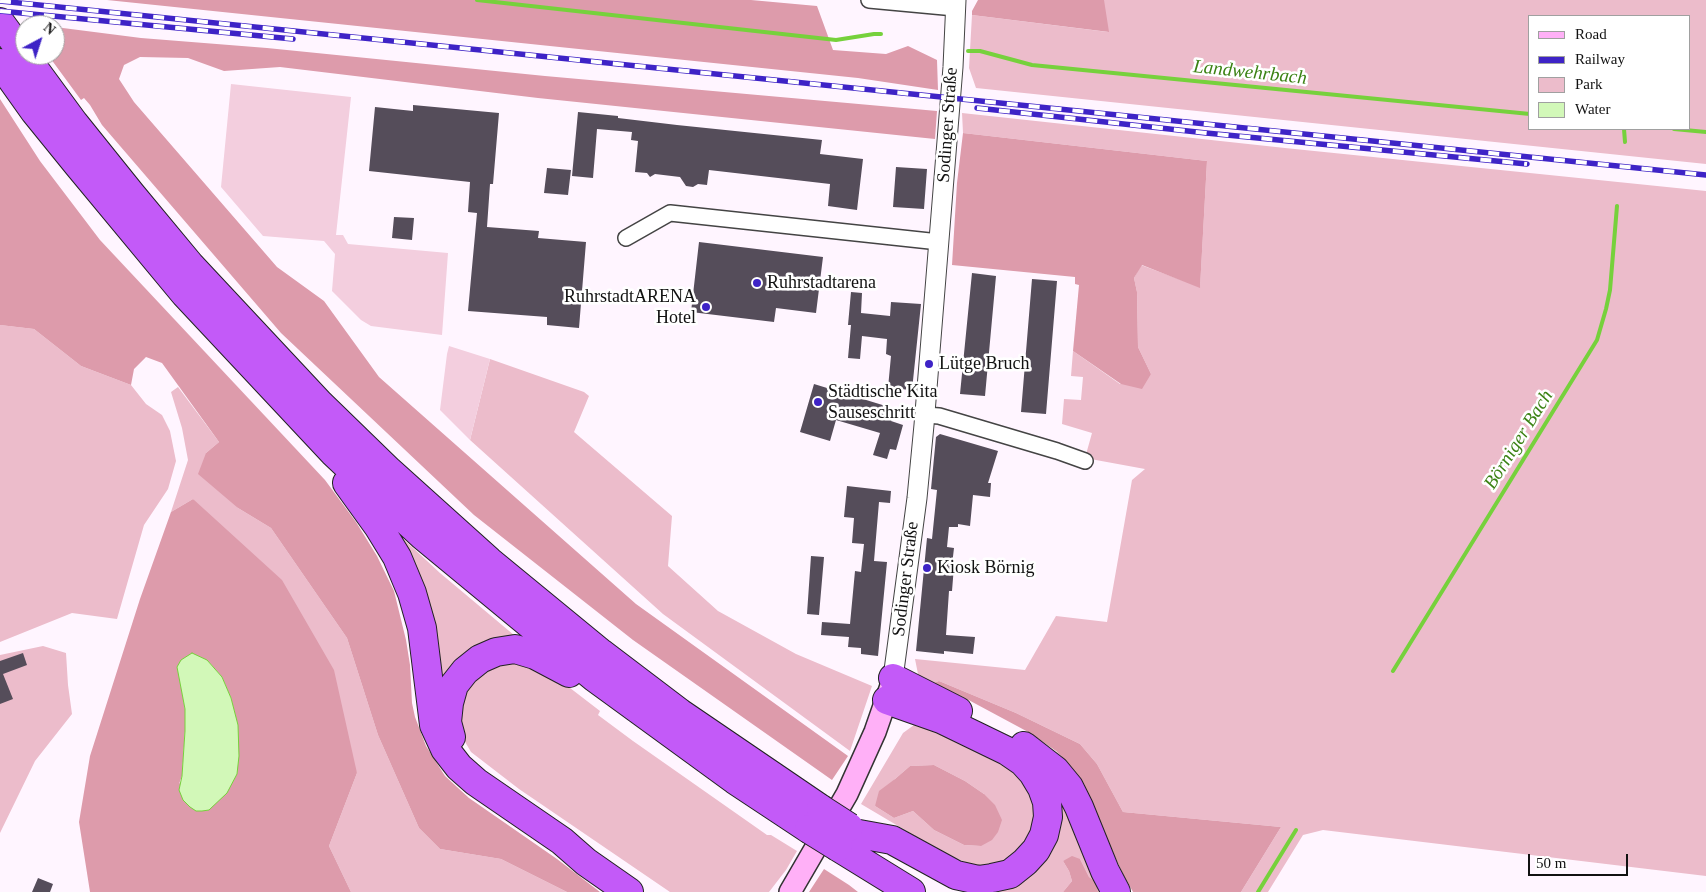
<!DOCTYPE html>
<html>
<head>
<meta charset="utf-8">
<style>
  body { margin:0 }
  #map { position:relative; width:1706px; height:892px; overflow:hidden; background:#fff5ff; font-family:Georgia,serif }
  canvas { display:block }
  .legend { position:absolute; left:1528px; top:15px; width:162px; height:115px; box-sizing:border-box; background:#fff; border:1px solid #a0a0a0; margin:0; padding:6px 9px; list-style:none; font-size:15px; color:#111 }
  .legend li { display:flex; align-items:center; gap:10px; height:25px }
  .legend b { width:25px; border:1px solid #a0a0a0 }
  .north { position:absolute; left:15px; top:15px; width:50px; height:50px; box-sizing:border-box; background:#fff; border:1px solid #a0a0a0; border-radius:50%; rotate:40deg; font-size:14px; font-weight:700; line-height:20px; text-align:center; color:#111 }
  .north::after { content:''; display:block; margin:auto; width:18px; height:22px; background:#3e23c6; clip-path:polygon(50% 0,100% 100%,50% 72%,0 100%) }
  .scale { position:absolute; left:1528px; top:854px; width:100px; height:22px; box-sizing:border-box; border:2px solid #111; border-top:0; padding-left:6px; font-size:15px; line-height:18px; white-space:nowrap; color:#111; -webkit-text-stroke:4px #fff; paint-order:stroke }
</style>
</head>
<body>
<div id="map">
<canvas width="1706" height="892"></canvas>
<ul class="legend">
<li><b style="height:6px;background:#ffb0f7"></b>Road</li>
<li><b style="height:6px;background:#3e23c6"></b>Railway</li>
<li><b style="height:14px;background:#ecbccb"></b>Park</li>
<li><b style="height:14px;background:#d2f8b8"></b>Water</li>
</ul>
<div class="north">N</div>
<div class="scale">50 m</div>
</div>
<script>
const c = document.querySelector('canvas').getContext('2d');
c.lineJoin = 'round';
function paint(path, color) {
  c.fillStyle = color;
  c.fill(path, 'evenodd');
}
function poly(rows) {
  const path = new Path2D();
  for (const r of rows) {
    path.moveTo(r[0], r[1]);
    for (let i = 2; i < r.length; i += 2) path.lineTo(r[i], r[i + 1]);
  }
  return path;
}
function strokePath(path, color, width, dash) {
  c.strokeStyle = color;
  c.lineWidth = width;
  c.lineCap = dash ? 'butt' : 'round';
  c.setLineDash(dash || []);
  c.stroke(path);
}
function write(font, color, halo, rows, align = 'center') {
  c.font = font + ' Georgia,serif';
  c.lineWidth = 5;
  c.setLineDash([]);
  c.textBaseline = 'middle';
  c.strokeStyle = halo;
  c.fillStyle = color;
  for (const [text, x, y, turn = 0] of rows) {
    c.save();
    c.translate(x, y);
    c.rotate((+turn || 0) * Math.PI / 180);
    c.textAlign = isNaN(turn) ? turn : align;
    if (halo) c.strokeText(text, 0, 0);
    c.fillText(text, 0, 0);
    c.restore();
  }
}
paint(poly([
  [1103,0,1706,0,1706,164,976,88,969,68,972,15,1108,32],
  [1530,16,1690,16,1690,129,1530,129],
  [962,113,1285,148,1706,191,1706,876,1323,830,1303,835,1268,892,1241,892,1281,827,1123,812,1097,764,1080,744,1016,713,939,681,931,684,924,679,918,674,915,659,1025,670,1056,616,1107,622,1132,480,1145,469,1085,458,1092,433,1062,424,1064,399,1081,400,1083,377,1071,376,1073,351,1120,384,1151,374,1138,347,1137,292,1134,278,1141,265,1200,287,1207,161,963,133],
  [0,325,34,329,81,366,131,385,146,404,162,415,170,431,176,461,168,489,144,525,117,619,72,613,0,642],
  [490,359,584,392,589,396,574,432,672,516,668,566,718,611,796,654,872,686,850,751,663,614,470,440],
  [178,387,219,442,206,453,238,508,271,528,347,638,378,735,419,828,440,849,501,859,567,892,351,892,329,846,357,773,193,499,171,512,188,460,182,428,171,392],
  [383,520,440,573,527,646,445,695],
  [43,646,66,653,68,685,72,714,35,761,0,833,0,655],
  [520,662,561,681,600,711,598,715,633,741,767,835,771,835,797,851,786,870,769,892,670,892,519,789,471,752,461,735,458,716,463,695,471,682,496,663],
  [921,724,998,759,1023,778,1036,809,1030,839,1001,866,964,867,965,862,942,852,861,804,903,733,914,725],
  [934,765,965,781,984,794,981,846,964,845,934,830,913,811,894,818,875,806,895,779,910,766],
  [1044,766,1111,892,1098,892,1097,882,1089,877,1080,859,1063,861,1069,871,1072,881,1063,892,990,892,1003,882,1050,799]
]), '#ecbccb');
paint(poly([
  [107,0,751,0,817,6,833,50,886,54,908,46,937,60,938,90,858,78],
  [978,0,1104,0,1109,32,972,15,972,11],
  [55,27,141,38,267,48,545,76,937,111,935,139,538,98,280,67,224,71,188,58,140,57,124,65,119,79,134,102,277,267,324,301,379,377,636,604,848,756,832,780,633,640,474,515,281,333,102,125,90,105,84,98,81,100,48,55,55,55],
  [0,99,40,161,100,240,325,480,356,522,377,556,394,591,406,640,410,665,412,703,415,717,426,746,445,776,469,798,557,859,600,892,567,892,501,859,440,849,419,828,378,735,347,638,271,528,238,508,198,474,206,453,219,442,162,363,146,357,134,369,131,385,81,366,34,329,0,325],
  [963,133,1207,161,1200,288,1142,265,1134,278,1137,292,1138,347,1151,374,1142,389,1121,384,1073,351,1079,285,1075,284,1075,277,952,265,957,183],
  [193,499,282,580,334,670,357,773,329,846,351,892,90,892,79,822,90,756,140,599,171,512],
  [207,660,222,677,231,698,233,709,179,784,182,776,185,731,185,709,178,667],
  [939,681,1016,713,1080,744,1097,764,1123,812,1281,827,1241,892,1133,892,1123,874,1092,807,1084,784,1067,762,1056,751,1030,733,963,697,931,684],
  [934,765,965,781,984,794,995,805,1002,820,998,832,992,840,981,846,964,845,934,830,913,811,894,818,875,806,879,791,895,779,910,766],
  [1072,856,1080,859,1089,877,1097,882,1098,892,1063,892,1072,881,1069,871,1063,861],
  [824,869,849,885,858,892,809,892]
]), '#dd9bab');
paint(poly([
  [231,84,351,97,336,235,343,235,348,244,448,253,442,335,371,326,361,320,332,291,335,254,324,241,263,236,221,187],
  [449,346,490,359,470,440,440,410,447,354]
]), '#f3cede');
const water = poly([
  [192,653,207,660,222,677,231,698,238,725,239,756,237,774,227,793,209,810,202,811,196,811,190,807,183,800,179,790,182,776,185,731,185,709,177,667,181,660,192,653]
]);
paint(water, '#d2f8b8');
strokePath(water, '#76d13c', 1);
strokePath(poly([
  [477,0,836,40,874,34,881,34],
  [968,51,980,51,1032,65,1530,114],
  [1624,129,1625,142],
  [1674,129,1706,132],
  [1393,671,1597,340,1606,309,1610,290,1617,206],
  [1258,892,1296,830]
]), '#76d13c', 4);
paint(poly([
  [413,105,499,113,493,184,490,184,487,227,539,231,538,238,586,242,579,328,547,325,547,317,468,311,477,213,468,212,470,182,369,171,375,107,413,111],
  [578,112,618,116,618,118,677,125,822,140,820,154,863,159,857,210,828,206,830,184,709,170,707,185,698,184,693,187,686,186,680,177,655,174,650,177,647,173,635,172,638,141,631,140,632,132,597,129,593,178,572,176],
  [896,167,927,169,924,209,893,207],
  [547,168,571,170,568,195,544,193],
  [394,217,414,218,412,240,392,238],
  [699,242,823,257,816,313,776,308,774,322,691,312],
  [972,273,996,276,985,396,960,394],
  [1032,279,1057,281,1046,414,1021,412],
  [851,292,862,293,861,313,890,316,891,302,921,304,912,390,888,388,891,356,886,354,887,339,862,336,860,359,848,358,851,325,848,325],
  [814,384,889,407,887,415,893,417,891,421,903,425,896,450,890,449,887,459,873,455,880,433,836,420,830,441,800,432],
  [940,434,998,451,988,483,991,483,990,497,973,495,970,526,958,524,958,527,949,527,947,547,954,548,952,565,954,566,952,591,949,591,946,635,975,637,973,654,944,651,944,654,916,651,927,538,932,539,937,490,931,489,936,437],
  [847,486,891,491,890,503,879,502,874,561,887,562,878,656,861,654,861,648,848,647,849,637,821,635,822,622,850,624,855,571,861,572,864,544,852,543,854,518,844,517],
  [811,556,824,557,819,615,807,614],
  [23,653,27,665,3,674,13,699,0,704,0,661],
  [38,878,53,884,50,892,32,892]
]), '#554d5a');
const minor = poly([
  [869,0,955,8],
  [626,238,670,213,939,242],
  [925,415,939,416,1057,451,1085,461]
]);
const tertiary = poly([
  [893,678,917,498,924,425,953,67,956,0]
]);
const secondary = poly([
  [790,892,847,794,875,732,891,686]
]);
const motorway = poly([
  [0,22,74,123,131,194,190,265,319,403,389,471,489,561,601,653,680,713,821,809],
  [0,63,35,112,78,165,185,294,333,452,368,485,423,536,595,678,735,780,809,829],
  [347,483,378,526,397,557,412,593,422,628,434,725,445,749,459,767,476,782,562,841,586,862,629,892],
  [893,678,958,711],
  [451,737,447,722,449,703,454,685,465,671,480,659,496,652,515,649,535,655,569,673],
  [1024,746,1055,770,1069,787,1079,807,1105,871,1116,892],
  [859,834,892,840,956,875,978,880,992,878,1010,874,1025,862,1036,850,1044,835,1048,817,1047,802,1042,788,1033,773,1023,762,1007,751,941,719,887,700],
  [838,847,911,892]
]);
strokePath(minor, '#444', 18);
strokePath(tertiary, '#444', 21);
strokePath(secondary, '#333', 24);
strokePath(motorway, '#222', 30);
strokePath(minor, '#fff', 15);
strokePath(tertiary, '#fff', 19);
strokePath(secondary, '#ffb0f7', 21);
strokePath(motorway, '#c35af8', 28);
const rail = poly([
  [0,1,1706,175],
  [0,11,293,39],
  [977,108,1206,133,1527,164]
]);
strokePath(rail, '#3e23c6', 5.5);
strokePath(rail, '#fff', 4, [11]);
const motorwayBridge = poly([
  [821,809,849,827],
  [809,829,838,847]
]);
strokePath(motorwayBridge, '#222', 30, []);
strokePath(motorwayBridge, '#c35af8', 28);
for (const [x, y, r, color] of [
  [757,283,5,"#3e23c6"],
  [706,307,5,"#3e23c6"],
  [929,364,5,"#3e23c6"],
  [818,402,5,"#3e23c6"],
  [927,568,5,"#3e23c6"]
]) {
  const dot = new Path2D();
  dot.arc(x, y, r, 0, 2 * Math.PI);
  c.fillStyle = color;
  c.fill(dot);
  strokePath(dot, '#fff', 2);
}
write('18px', '#111', '#fff', [
  ["Sodinger Straße",948,125,-86],
  ["Sodinger Straße",906,579,-83]
]);
write('18px', '#111', '#fff', [
  ["Ruhrstadtarena",767,283],
  ["RuhrstadtARENA",696,297,"right"],
  ["Hotel",696,318,"right"],
  ["Lütge Bruch",939,364],
  ["Städtische Kita",828,392],
  ["Sauseschritt",828,413],
  ["Kiosk Börnig",937,568]
], 'left');
write('italic 19px', '#3b8214', '#fff', [
  ["Landwehrbach",1250,73,6],
  ["Börniger Bach",1519,440,-58]
]);
</script>
</body>
</html>
